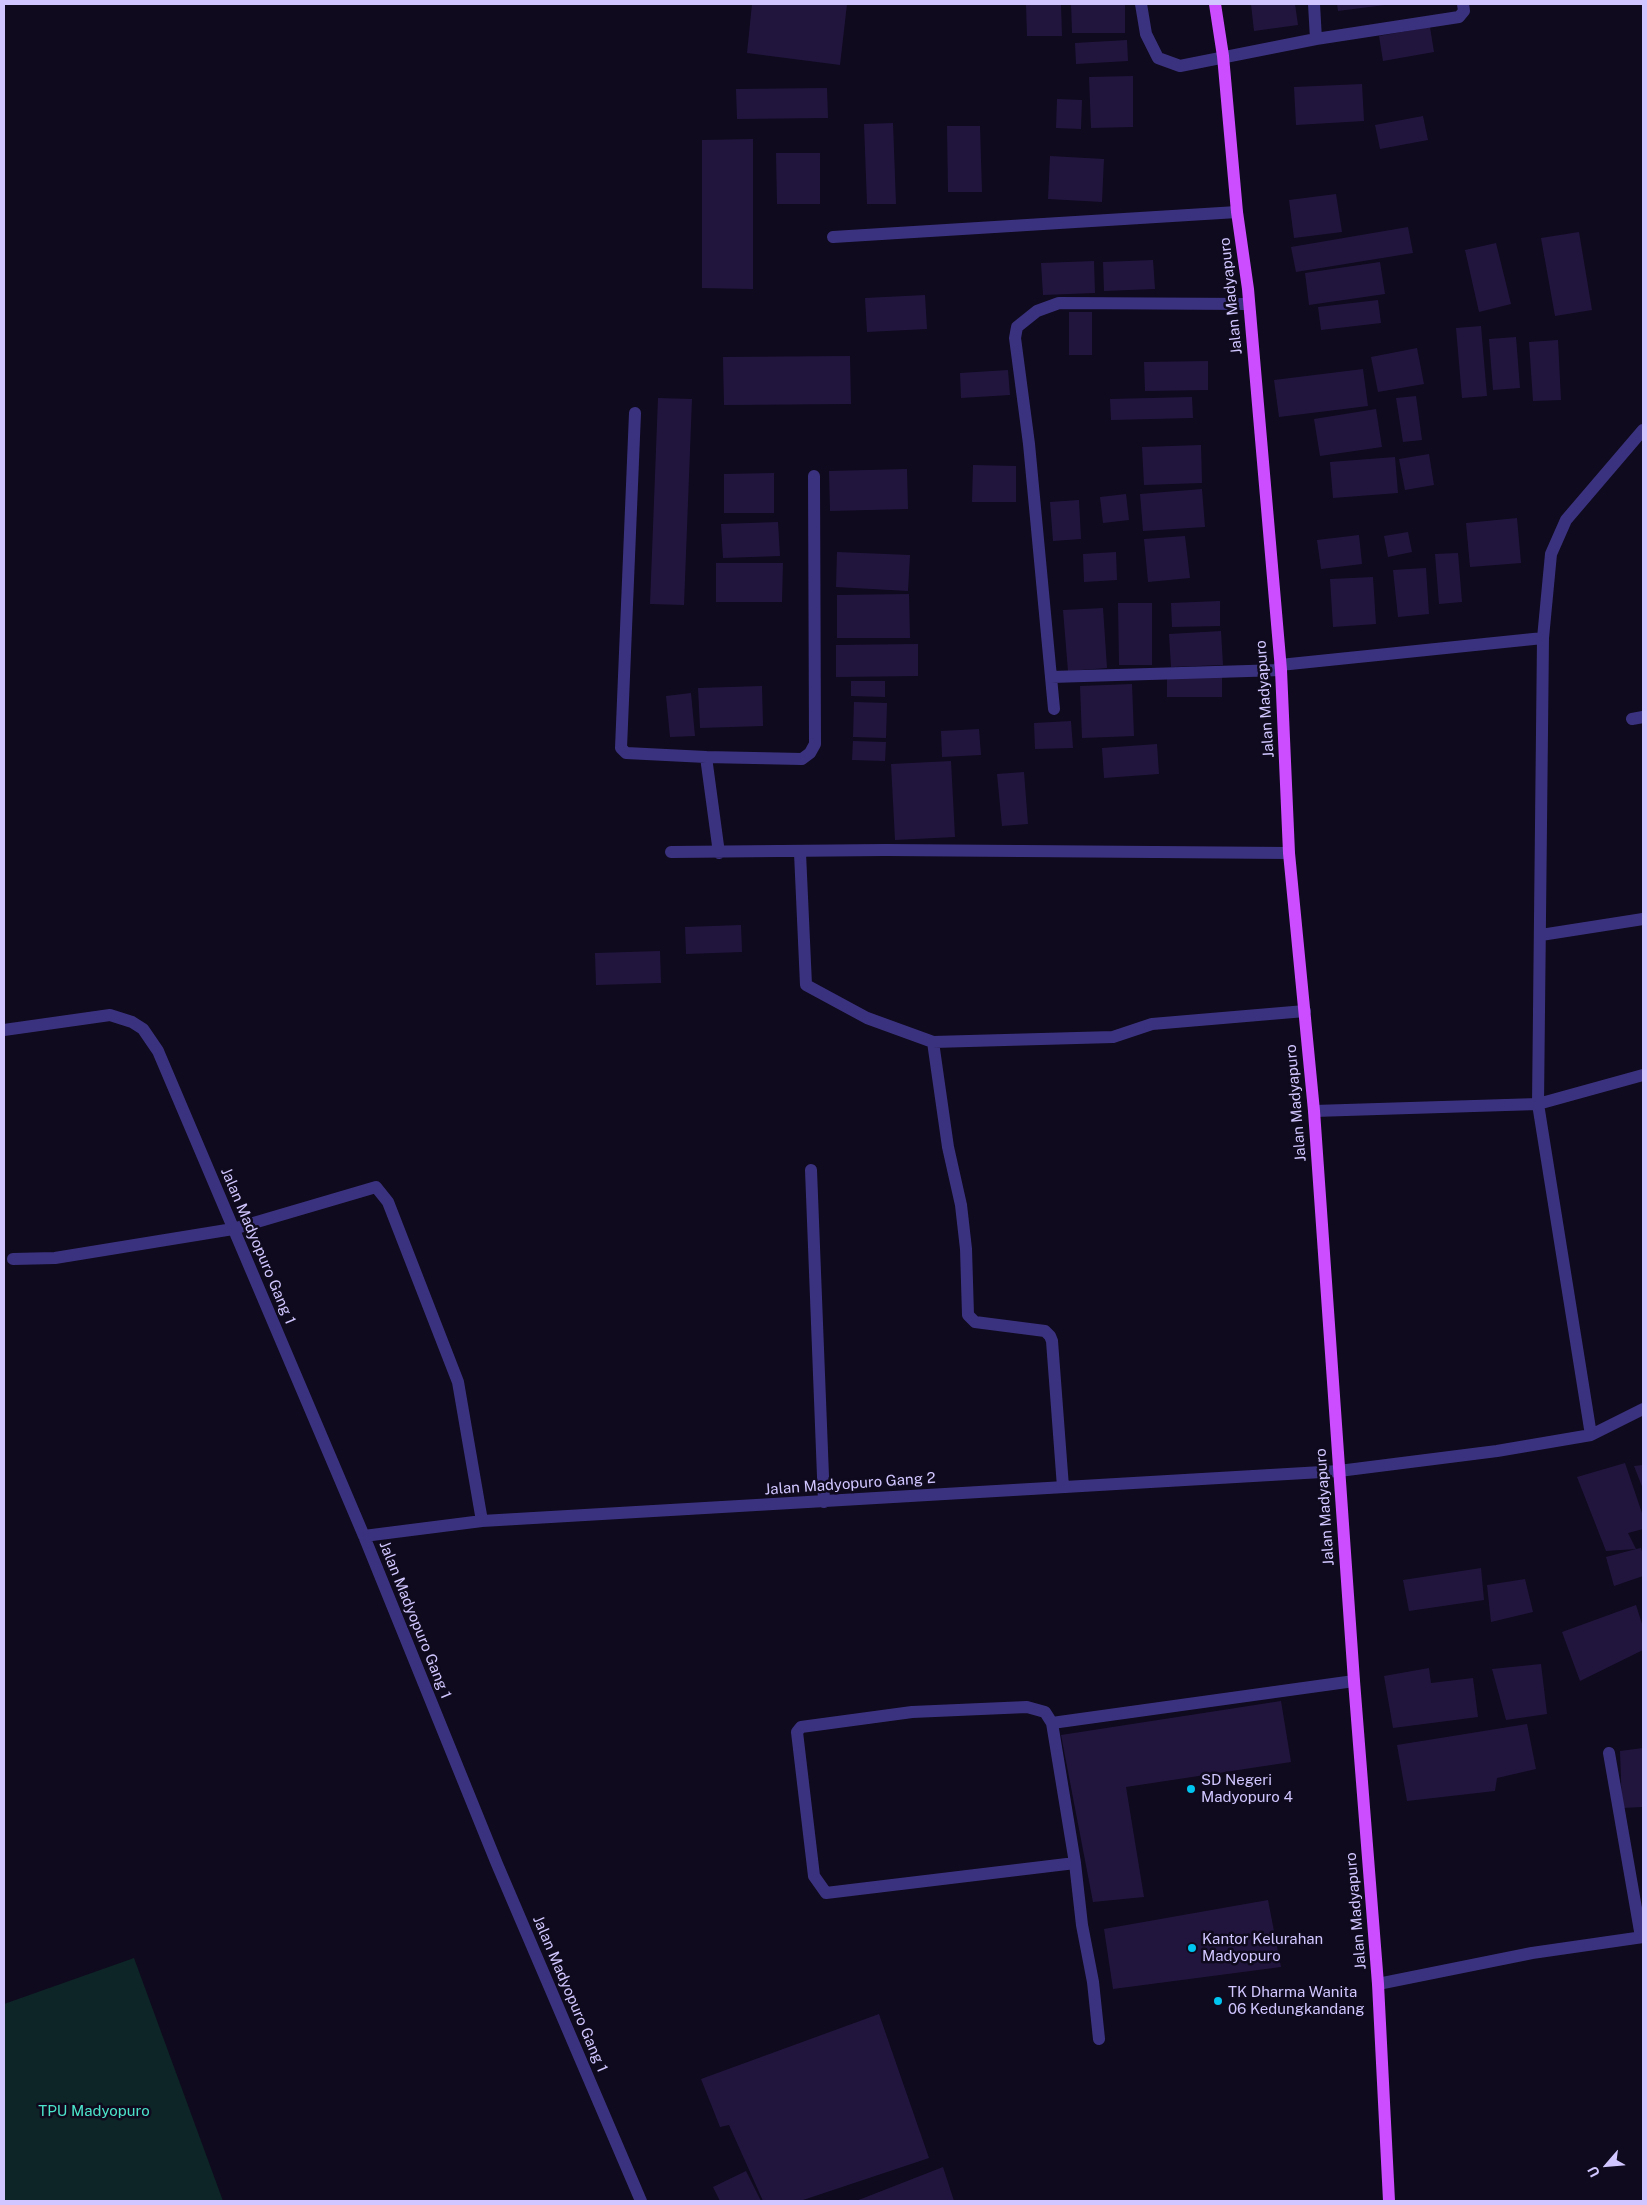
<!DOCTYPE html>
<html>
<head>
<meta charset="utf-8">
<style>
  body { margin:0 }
  #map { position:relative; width:1647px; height:2205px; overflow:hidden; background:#0f0a1d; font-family:"Public Sans",sans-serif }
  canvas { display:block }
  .frame { position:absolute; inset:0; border:5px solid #d1c6ff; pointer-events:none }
  .north { position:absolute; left:1582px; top:2140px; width:50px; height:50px; -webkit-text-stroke:4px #0f0a1d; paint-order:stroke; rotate:243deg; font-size:14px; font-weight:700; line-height:20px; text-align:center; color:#d1c6ff }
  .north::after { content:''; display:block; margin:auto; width:18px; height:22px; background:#d1c6ff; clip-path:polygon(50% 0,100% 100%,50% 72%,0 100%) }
</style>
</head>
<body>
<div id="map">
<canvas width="1647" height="2205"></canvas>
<div class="frame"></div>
<div class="north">U</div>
</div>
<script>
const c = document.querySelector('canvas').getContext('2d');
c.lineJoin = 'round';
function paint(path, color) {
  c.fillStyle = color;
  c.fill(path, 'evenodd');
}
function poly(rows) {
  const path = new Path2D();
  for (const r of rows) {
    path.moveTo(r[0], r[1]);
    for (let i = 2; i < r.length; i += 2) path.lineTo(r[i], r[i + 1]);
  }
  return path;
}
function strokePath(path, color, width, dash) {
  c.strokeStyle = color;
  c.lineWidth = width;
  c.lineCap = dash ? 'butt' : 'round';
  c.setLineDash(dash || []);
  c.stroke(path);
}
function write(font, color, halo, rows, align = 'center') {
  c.font = font + ' "Public Sans",sans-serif';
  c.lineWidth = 5;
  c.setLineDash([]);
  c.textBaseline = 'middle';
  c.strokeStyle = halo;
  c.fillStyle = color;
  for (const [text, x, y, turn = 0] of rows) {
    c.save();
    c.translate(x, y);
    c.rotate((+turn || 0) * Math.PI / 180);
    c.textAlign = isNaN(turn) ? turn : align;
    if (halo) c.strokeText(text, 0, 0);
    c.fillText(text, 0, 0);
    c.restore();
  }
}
paint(poly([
  [134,1958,223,2201,4,2201,4,2004]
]), '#0d2527');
paint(poly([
  [752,4,847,4,840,65,747,53],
  [1026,4,1061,4,1062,36,1027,36],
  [1071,4,1125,4,1125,33,1072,33],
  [1251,4,1295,4,1298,25,1254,31],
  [1337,4,1385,4,1385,5,1338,11],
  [1430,27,1434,52,1383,61,1379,36],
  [1127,40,1128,61,1076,64,1075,43],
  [1133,76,1133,127,1091,128,1089,77],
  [1362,84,1364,121,1296,125,1294,87],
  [827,88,828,118,737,119,736,89],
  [1057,99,1082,100,1081,129,1056,128],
  [1423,116,1428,140,1380,149,1375,125],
  [893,123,896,204,867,204,864,124],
  [947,126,980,126,982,192,948,192],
  [753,139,753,289,702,288,702,140],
  [776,153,820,153,820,204,777,204],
  [1050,156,1104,159,1102,202,1048,199],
  [1336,194,1342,232,1294,238,1289,200],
  [1408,227,1413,253,1296,272,1291,247],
  [1579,232,1592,310,1555,316,1541,238],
  [1496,243,1511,304,1479,312,1465,250],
  [1153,260,1155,289,1104,291,1103,262],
  [1094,261,1095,293,1043,295,1041,263],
  [1380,262,1385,294,1309,305,1305,273],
  [925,295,927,329,867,332,865,298],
  [1378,300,1381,323,1321,330,1318,307],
  [1069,312,1092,312,1092,355,1069,355],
  [1481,326,1487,396,1462,398,1456,328],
  [1516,337,1520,388,1493,390,1489,339],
  [1558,340,1561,400,1533,401,1529,342],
  [1417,348,1424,384,1378,392,1371,357],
  [850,356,851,404,724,405,723,357],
  [1208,361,1208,390,1145,391,1144,362],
  [1363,369,1368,406,1279,417,1274,380],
  [1008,370,1010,395,961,398,960,373],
  [1416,396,1422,440,1403,442,1396,398],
  [1192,397,1193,418,1111,420,1110,399],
  [658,398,692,399,684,605,650,604],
  [1376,409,1382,447,1320,456,1314,419],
  [1201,445,1202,483,1144,485,1142,447],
  [1429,454,1434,485,1405,490,1399,459],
  [1395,457,1398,493,1333,498,1330,462],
  [973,465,1016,466,1016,502,972,502],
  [907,469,908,509,830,511,829,471],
  [774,473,774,513,724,513,724,474],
  [1202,489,1205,527,1143,531,1140,494],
  [1126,494,1129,520,1103,523,1100,497],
  [1079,500,1081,539,1053,541,1050,502],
  [1517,518,1521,563,1470,567,1466,523],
  [778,522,780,556,723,558,721,524],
  [1408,532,1412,552,1388,557,1384,536],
  [1359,535,1362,564,1321,569,1317,540],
  [1185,536,1190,578,1148,582,1144,539],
  [837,552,910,555,908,591,836,587],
  [1116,552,1117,580,1084,582,1083,554],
  [1458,553,1462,602,1439,604,1435,554],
  [716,563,783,563,782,602,716,602],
  [1426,568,1429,614,1398,617,1393,570],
  [1373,577,1376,624,1333,627,1330,579],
  [909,594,910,638,837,638,837,595],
  [1220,601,1220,626,1172,627,1171,603],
  [1118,603,1152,603,1152,665,1119,665],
  [1103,608,1107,668,1068,671,1063,610],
  [1221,631,1223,665,1171,667,1169,634],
  [918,644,918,676,836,677,836,645],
  [1167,676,1222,676,1222,697,1167,697],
  [851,681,885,681,885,697,851,696],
  [1132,684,1134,736,1082,738,1080,686],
  [762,686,763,726,700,728,698,688],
  [691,693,695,736,670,737,666,696],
  [854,702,887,703,886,738,853,737],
  [1071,721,1073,748,1035,749,1034,723],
  [979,729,981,755,942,757,941,731],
  [853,741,886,742,885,761,852,760],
  [1157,744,1159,774,1104,778,1102,748],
  [951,761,955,837,895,840,891,764],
  [1024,772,1028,824,1002,826,997,774],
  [741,925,742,952,686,954,685,927],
  [660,951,661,983,596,985,595,953],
  [1625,1463,1643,1516,1643,1529,1628,1533,1636,1549,1641,1548,1643,1555,1643,1576,1614,1586,1606,1557,1636,1549,1606,1551,1577,1477],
  [1643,1465,1643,1489,1634,1466],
  [1481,1568,1484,1600,1409,1611,1403,1580],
  [1525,1579,1533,1612,1491,1622,1487,1585],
  [1636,1605,1643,1627,1643,1650,1580,1681,1562,1632],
  [1541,1664,1547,1714,1506,1720,1492,1669],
  [1429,1668,1431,1683,1473,1678,1478,1717,1393,1728,1384,1676],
  [1281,1701,1291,1762,1126,1787,1144,1897,1093,1902,1061,1735],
  [1527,1724,1536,1769,1497,1778,1495,1791,1407,1801,1397,1745],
  [1643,1748,1643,1807,1622,1808,1620,1751],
  [1268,1900,1281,1967,1113,1989,1104,1929],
  [879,2014,929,2158,800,2201,763,2201,729,2125,720,2127,701,2079],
  [943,2167,954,2201,856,2201],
  [746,2171,761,2201,720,2201,713,2187]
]), '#21153e');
strokePath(poly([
  [1141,4,1146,34,1158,58,1180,66,1316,39,1459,17,1464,11,1463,4],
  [1314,4,1316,39],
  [833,237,1237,212],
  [635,413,621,748,626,753,706,757,719,853],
  [1280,665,1543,638],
  [1051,677,1281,670],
  [1054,709,1029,444,1015,338,1017,327,1037,311,1059,303,1249,304],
  [1632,719,1643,717],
  [706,757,802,759,810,753,815,744,814,476],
  [671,852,886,850,1289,853],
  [800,853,806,985,867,1018,933,1042,1113,1037,1152,1024,1305,1011],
  [1541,935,1643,919],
  [4,1030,110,1015,132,1022,143,1029,158,1051,364,1536,497,1864,641,2201],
  [933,1042,948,1147,961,1205,966,1249,968,1315,975,1322,1045,1331,1050,1336,1052,1341,1063,1487],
  [1314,1111,1538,1104,1643,1075],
  [811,1170,824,1502],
  [13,1259,55,1258,233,1229,376,1187,388,1202,458,1382,482,1521],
  [1591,1435,1538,1104,1543,638,1551,554,1566,520,1643,430],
  [364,1536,482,1521,1339,1471,1497,1451,1591,1435,1643,1409],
  [1052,1723,1354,1681],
  [1609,1753,1641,1937],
  [1075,1863,826,1893,814,1876,797,1732,801,1727,912,1712,1027,1707,1045,1712,1052,1723,1075,1863,1082,1925,1093,1982,1099,2039],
  [1378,1984,1532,1953,1643,1937]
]), '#3b327f', 12);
strokePath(poly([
  [1215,4,1223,56,1237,212,1248,289,1281,670,1289,853,1314,1111,1354,1681,1378,1984,1389,2201]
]), '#cb4dff', 12);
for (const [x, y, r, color] of [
  [1191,1789,5,"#00c5f1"],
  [1192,1948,5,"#00c5f1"],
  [1218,2001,5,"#00c5f1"]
]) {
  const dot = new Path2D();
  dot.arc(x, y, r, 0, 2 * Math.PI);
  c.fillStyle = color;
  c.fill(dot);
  strokePath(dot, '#0f0a1d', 2);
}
write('15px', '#d1c6ff', '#0f0a1d', [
  ["Jalan Madyapuro",1231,296,-96],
  ["Jalan Madyapuro",1265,699,-94],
  ["Jalan Madyapuro",1296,1103,-95],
  ["Jalan Madyopuro Gang 1",258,1246,67],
  ["Jalan Madyopuro Gang 2",850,1484,-4],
  ["Jalan Madyapuro",1325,1507,-94],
  ["Jalan Madyopuro Gang 1",415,1620,68],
  ["Jalan Madyapuro",1356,1911,-95],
  ["Jalan Madyopuro Gang 1",570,1994,67]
]);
write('15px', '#d1c6ff', '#0f0a1d', [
  ["SD Negeri",1201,1780],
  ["Madyopuro 4",1201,1797],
  ["Kantor Kelurahan",1202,1939],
  ["Madyopuro",1202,1956],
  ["TK Dharma Wanita",1228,1992],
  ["06 Kedungkandang",1228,2009]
], 'left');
write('15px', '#4ce5cb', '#0f0a1d', [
  ["TPU Madyopuro",94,2111]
]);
</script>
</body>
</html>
